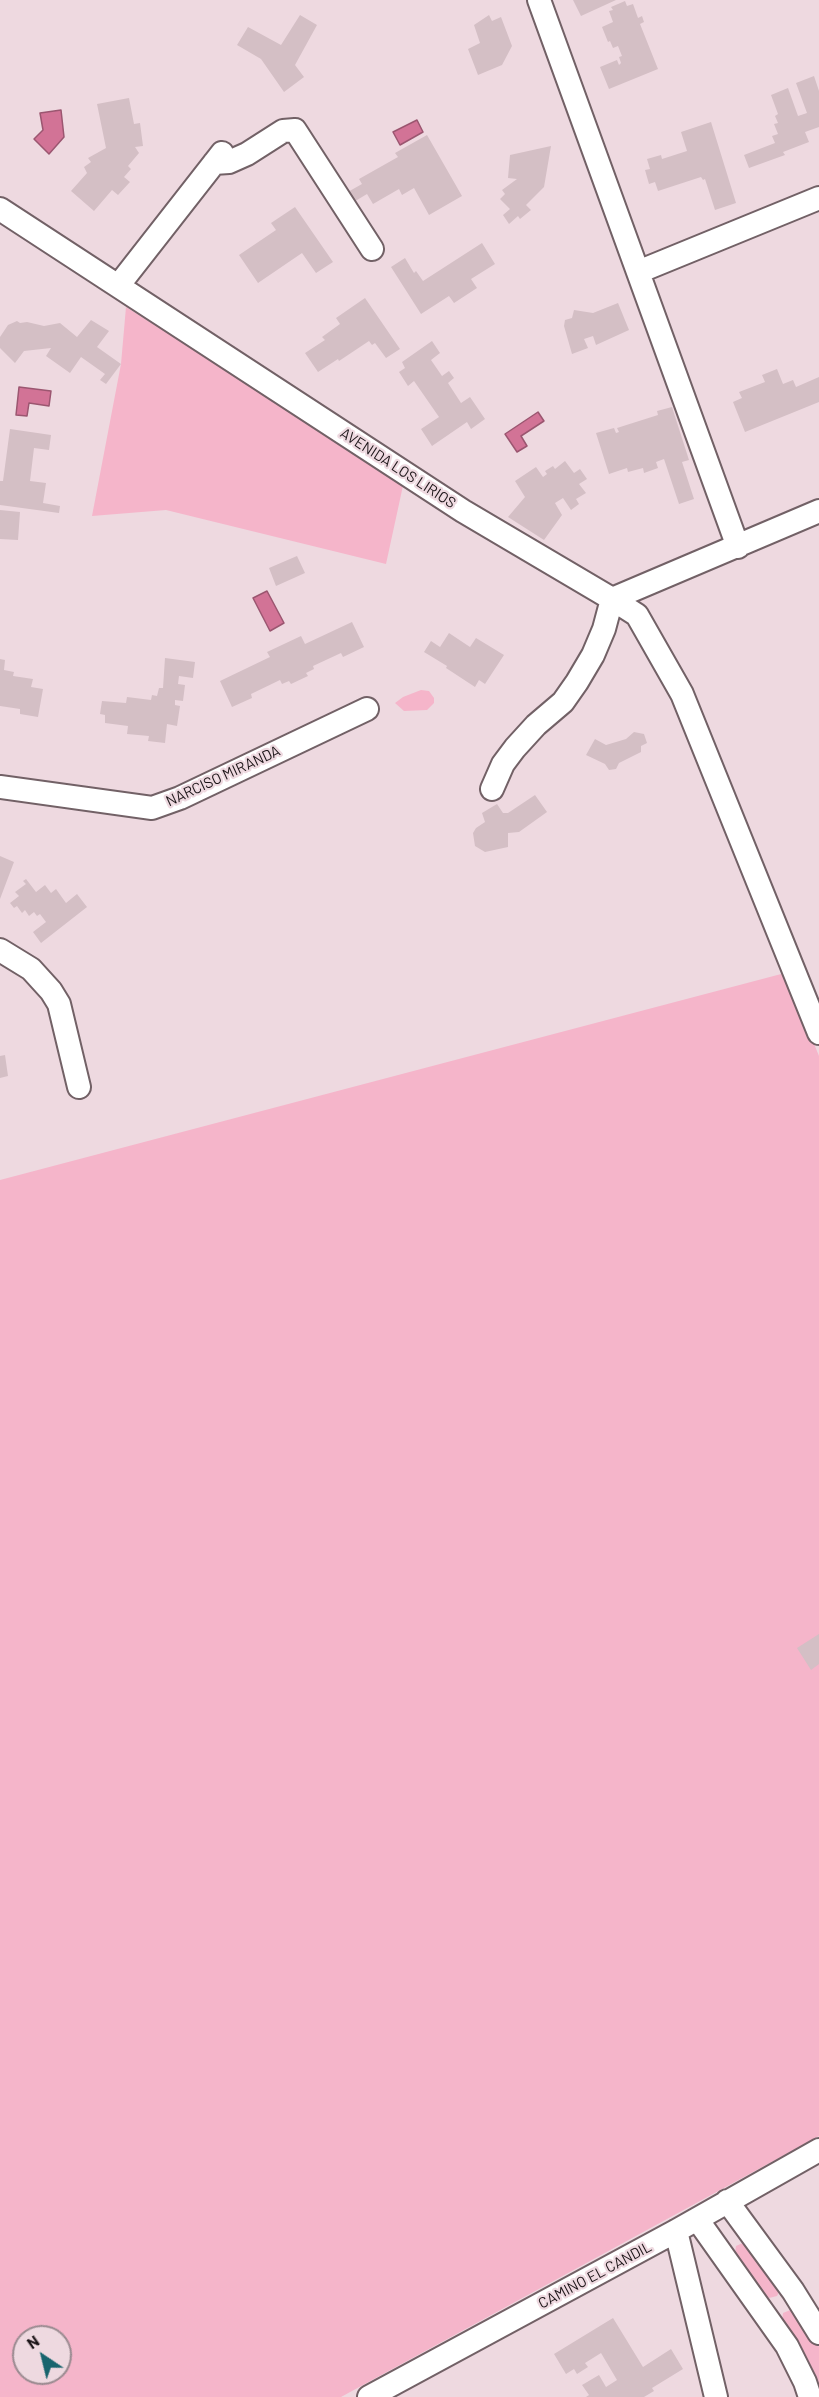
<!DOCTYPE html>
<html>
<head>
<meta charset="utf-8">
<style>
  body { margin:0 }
  #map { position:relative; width:819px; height:2397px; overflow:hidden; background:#eed9e0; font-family:Barlow,sans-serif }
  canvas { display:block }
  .north { position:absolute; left:12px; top:2325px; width:60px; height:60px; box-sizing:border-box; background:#eed9e0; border:2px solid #9a8a90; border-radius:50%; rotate:325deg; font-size:16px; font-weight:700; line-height:24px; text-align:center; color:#1b1417 }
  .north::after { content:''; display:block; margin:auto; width:21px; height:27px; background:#18656e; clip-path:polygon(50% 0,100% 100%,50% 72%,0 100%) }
</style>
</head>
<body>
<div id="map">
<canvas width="819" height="2397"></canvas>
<div class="north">N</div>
</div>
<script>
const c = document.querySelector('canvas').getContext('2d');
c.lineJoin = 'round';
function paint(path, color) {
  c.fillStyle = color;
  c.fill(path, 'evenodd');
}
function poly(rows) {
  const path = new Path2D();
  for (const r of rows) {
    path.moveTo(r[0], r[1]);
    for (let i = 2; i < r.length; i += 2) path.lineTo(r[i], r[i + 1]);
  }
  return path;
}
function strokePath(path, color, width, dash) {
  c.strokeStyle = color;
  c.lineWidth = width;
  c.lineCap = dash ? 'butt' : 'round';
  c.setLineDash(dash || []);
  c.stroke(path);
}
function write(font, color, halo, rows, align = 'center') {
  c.font = font + ' Barlow,sans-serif';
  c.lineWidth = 4.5;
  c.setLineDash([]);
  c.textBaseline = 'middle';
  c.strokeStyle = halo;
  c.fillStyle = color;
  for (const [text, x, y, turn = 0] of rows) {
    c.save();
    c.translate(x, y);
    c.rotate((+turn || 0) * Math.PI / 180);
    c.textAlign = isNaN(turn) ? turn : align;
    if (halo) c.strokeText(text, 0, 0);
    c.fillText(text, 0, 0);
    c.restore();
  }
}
paint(poly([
  [126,307,404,481,386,564,166,510,92,516,121,364],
  [421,690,429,691,434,698,434,703,427,710,404,711,395,703,403,697],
  [785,973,819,1056,819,2136,341,2397,0,2397,0,1180],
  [24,2337,60,2337,60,2373,24,2373],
  [745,2242,780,2290,777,2296,769,2298,766,2296,735,2253,736,2246],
  [793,2309,819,2347,819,2395,782,2321,783,2313]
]), '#f5b5ca');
const water = poly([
  [61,110,64,137,49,154,34,139,43,130,40,113,61,110],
  [417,120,423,132,400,145,393,132,417,120],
  [19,387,51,391,49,406,29,403,27,416,16,415,19,387],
  [538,412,544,421,521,436,527,446,517,452,505,434,538,412],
  [267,591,284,623,270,631,253,598,267,591]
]);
paint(water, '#d27396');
strokePath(water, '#9b5670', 1.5);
paint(poly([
  [573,0,616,0,581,16],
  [625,1,627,6,633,4,638,18,642,16,644,22,640,24,658,69,609,89,600,67,617,60,619,65,621,63,619,57,622,56,618,46,613,48,610,41,608,42,602,27,613,22,609,11,613,10,611,7],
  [300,15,317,25,295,65,304,77,284,92,261,59,237,45,248,27,281,45],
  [489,15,492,21,501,17,512,46,502,65,478,75,468,49,480,43,474,25],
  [814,76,819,91,819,127,805,132,809,142,783,152,785,155,749,168,744,155,775,143,772,136,778,134,774,124,778,123,775,116,778,114,771,95,788,88,798,116,807,113,796,83],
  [129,98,134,124,140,123,143,146,135,147,139,153,128,166,131,169,124,177,130,182,118,195,112,190,94,211,71,191,87,173,84,167,91,162,88,158,106,148,97,104],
  [711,122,736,203,715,210,705,179,703,180,701,177,658,191,655,182,649,184,645,170,650,169,647,159,661,155,662,159,687,151,681,132],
  [427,135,462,196,429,215,414,188,402,195,399,189,373,204,367,194,352,203,346,193,362,184,359,179,398,157,395,153],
  [551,146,544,187,526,205,531,210,520,219,518,216,509,224,503,215,510,209,500,199,505,194,502,190,517,179,508,178,510,155],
  [295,207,333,262,316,273,302,253,258,283,239,255,276,230,271,223],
  [482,243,495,264,471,279,477,288,454,303,449,296,421,314,391,267,405,258,414,273,416,271,423,281],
  [365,298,400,349,386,358,375,343,372,345,369,341,339,361,338,359,318,372,305,353,325,340,322,337,340,324,336,318],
  [618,303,629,330,596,345,593,336,584,339,588,348,572,354,564,326,565,320,572,318,574,310,593,313],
  [91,320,109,331,97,347,121,364,106,384,100,380,105,374,81,357,70,373,46,356,51,348,24,351,15,363,0,348,0,337,8,325,17,321,20,323,27,322,44,326,60,323,77,337],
  [432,341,440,353,431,360,442,376,449,371,454,378,448,383,461,403,470,397,485,419,471,429,467,422,432,446,421,429,439,417,414,381,408,386,399,372,405,368,402,362],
  [777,369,783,384,793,380,796,387,819,377,819,402,745,432,733,402,742,398,739,392,765,382,762,375],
  [672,407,689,460,682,462,694,499,679,504,664,459,656,462,658,468,644,473,643,468,628,472,627,468,609,474,596,433,614,428,616,433,619,432,617,428,658,415,657,411],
  [10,429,51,435,49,450,34,448,30,481,46,483,43,503,60,506,59,513,0,505,0,481,3,481],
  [565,461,574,473,580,469,587,479,579,484,586,493,576,499,579,504,571,510,563,498,555,503,562,515,544,540,508,517,525,497,515,481,536,467,543,477,547,474,545,471,553,466,555,469],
  [0,510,20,512,18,540,0,539],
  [297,556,305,573,276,586,269,568],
  [352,622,364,647,343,657,341,653,313,666,314,669,306,673,308,676,291,684,289,681,282,684,280,680,251,694,252,698,232,707,220,681,270,657,267,652,301,636,305,644],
  [449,633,470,647,476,638,504,655,485,684,479,680,475,687,446,668,447,666,424,652,431,641,440,647],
  [165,658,195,662,193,678,179,676,178,684,185,685,183,701,175,700,175,705,180,706,177,726,167,724,165,743,148,741,149,736,127,734,128,726,105,723,105,715,100,714,102,701,126,703,127,697,151,700,152,695,157,696,159,688,163,688],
  [0,659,5,660,4,670,14,672,13,676,33,679,31,687,43,689,38,717,20,714,20,709,0,706],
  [634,732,644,734,647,743,641,746,641,752,619,763,616,769,609,770,605,764,586,755,595,739,606,745,626,739],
  [535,795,547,812,519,832,508,833,508,847,485,852,475,846,473,833,476,828,485,822,482,813,497,804,503,813,508,813],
  [0,856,14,862,0,899],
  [26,879,36,892,45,885,51,893,56,889,66,903,77,894,87,907,41,943,33,932,46,922,40,914,37,916,34,912,29,916,25,910,22,913,17,906,14,908,10,903,19,896,15,892,26,884,23,881],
  [5,1055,8,1076,0,1078,0,1056],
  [819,1634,819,1664,811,1670,797,1648],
  [613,2318,643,2367,671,2349,683,2369,652,2388,654,2391,644,2397,586,2397,589,2395,582,2385,599,2375,606,2387,617,2380,601,2353,585,2363,588,2367,577,2374,574,2369,566,2374,554,2354]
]), '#d4bfc5');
const minor = poly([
  [539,0,738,547],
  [214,163,229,162,247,154,283,131,295,130,372,249],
  [0,209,463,511,612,599,819,511],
  [638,272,819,198],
  [118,286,222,153],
  [0,787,152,808,180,798,367,709],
  [492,789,503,764,515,748,536,725,563,702,577,682,593,655,604,629,612,599,637,615,682,694,819,1033],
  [0,950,31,969,51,991,59,1004,79,1087],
  [727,2201,793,2291,819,2333],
  [697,2219,787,2346,805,2382,810,2397],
  [676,2231,716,2397],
  [369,2397,676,2231,819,2150]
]);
strokePath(minor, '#726166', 26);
strokePath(minor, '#fff', 22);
write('15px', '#1b1417', '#eed9e0', [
  ["AVENIDA LOS LIRIOS",398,468,33],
  ["NARCISO MIRANDA",223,776,-25],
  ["CAMINO EL CANDIL",595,2275,-28]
]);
</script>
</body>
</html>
